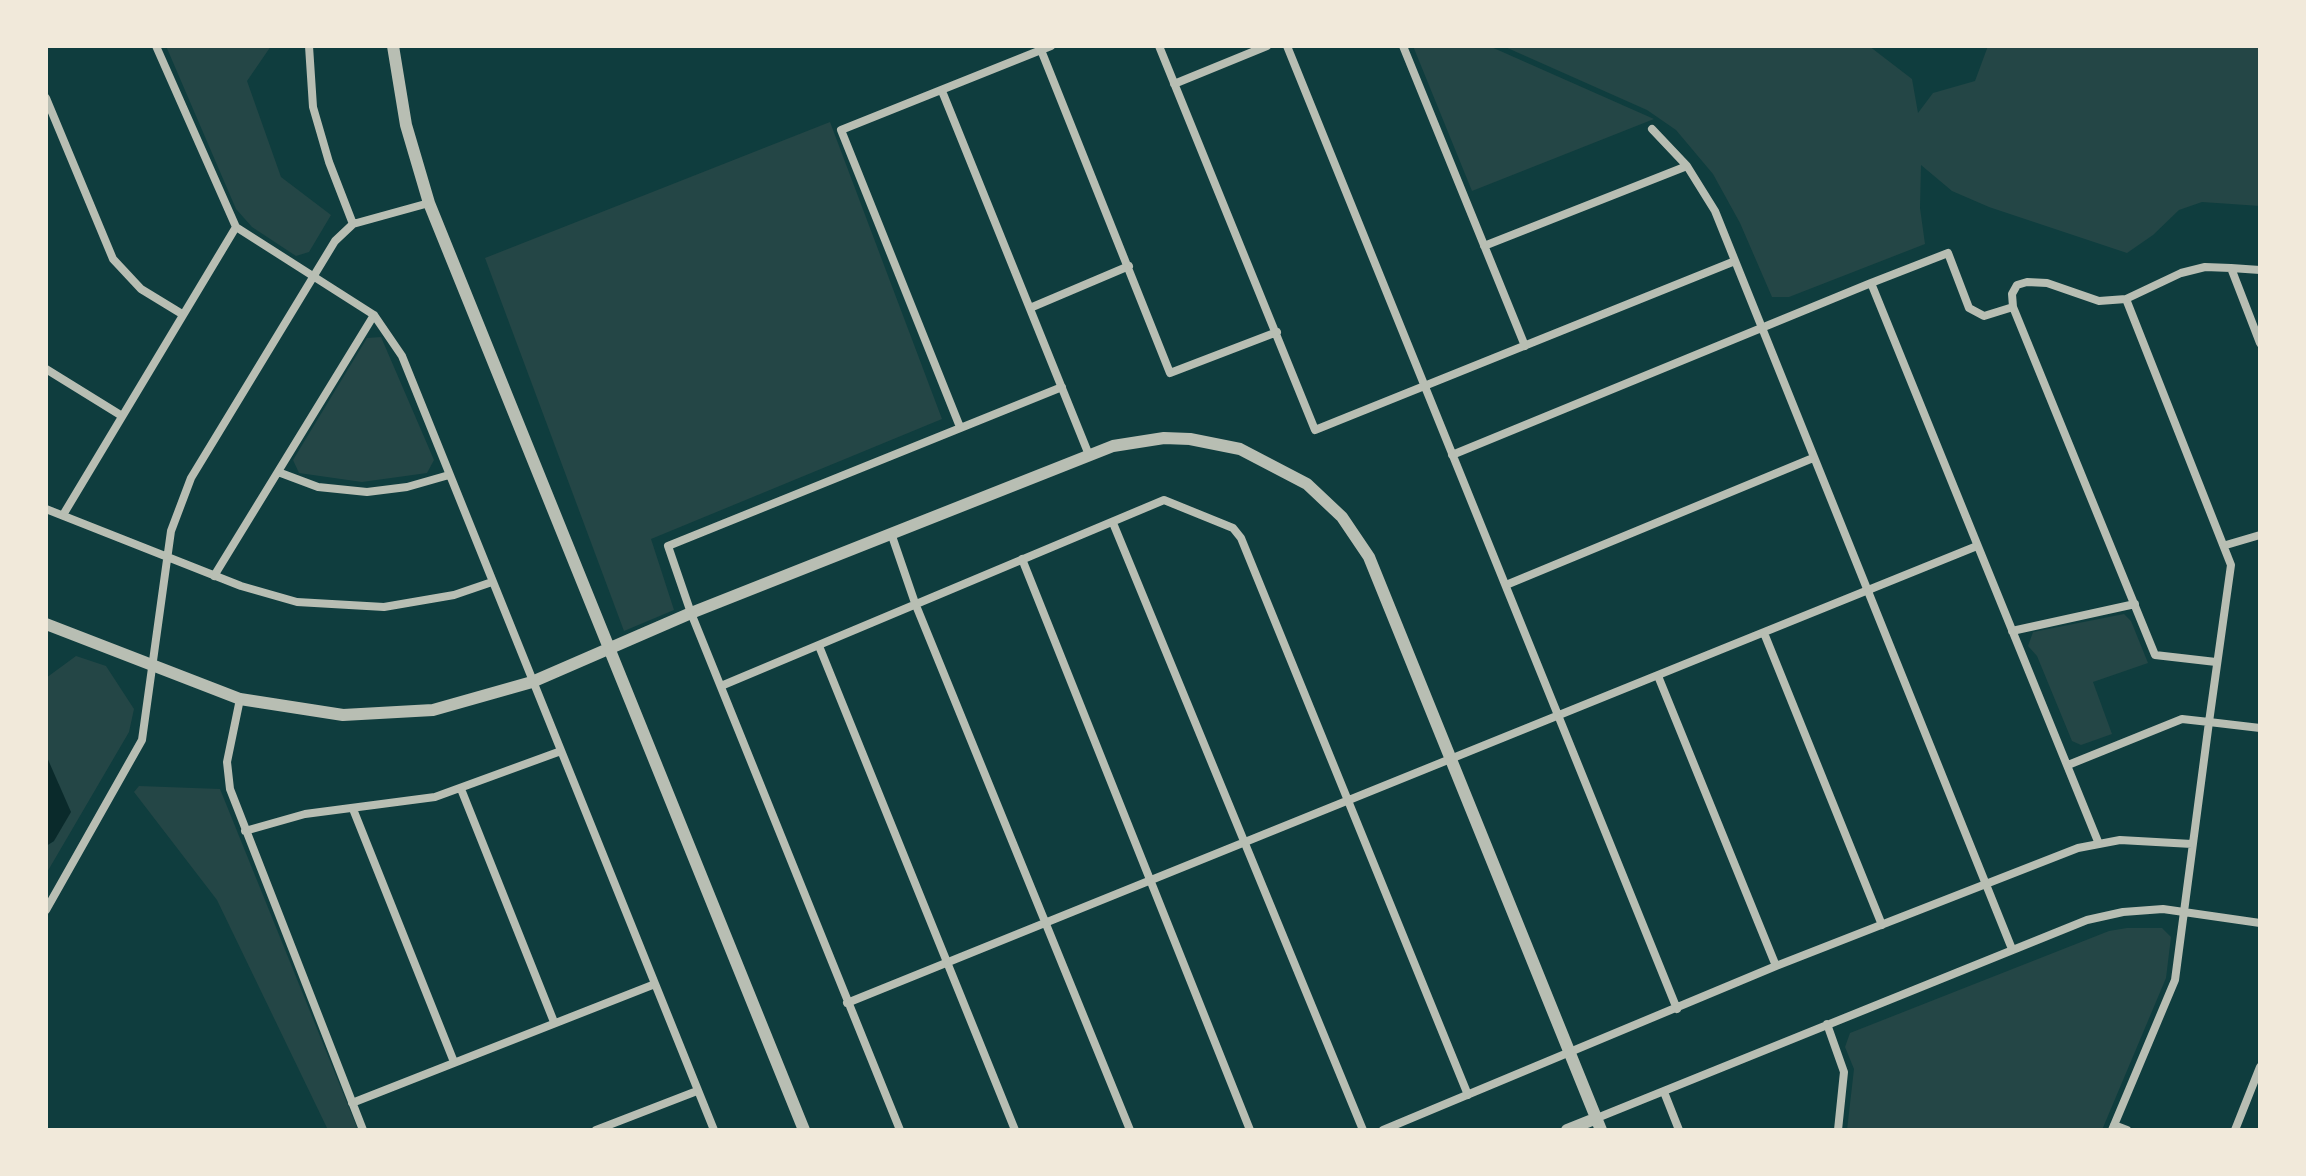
<!DOCTYPE html>
<html>
<head>
<meta charset="utf-8">
<style>
  body { margin:0 }
  #map { position:relative; width:2306px; height:1176px; overflow:hidden; background:#0f3d3e; font-family:"PT Sans Narrow",sans-serif }
  canvas { display:block }
  .frame { position:absolute; inset:0; border:48px solid #f1e9da; pointer-events:none }
</style>
</head>
<body>
<div id="map">
<canvas width="2306" height="1176"></canvas>
<div class="frame"></div>
</div>
<script>
const c = document.querySelector('canvas').getContext('2d');
c.lineJoin = 'round';
function paint(path, color) {
  c.fillStyle = color;
  c.fill(path, 'evenodd');
}
function poly(rows) {
  const path = new Path2D();
  for (const r of rows) {
    path.moveTo(r[0], r[1]);
    for (let i = 2; i < r.length; i += 2) path.lineTo(r[i], r[i + 1]);
  }
  return path;
}
function strokePath(path, color, width, dash) {
  c.strokeStyle = color;
  c.lineWidth = width;
  c.lineCap = dash ? 'butt' : 'round';
  c.setLineDash(dash || []);
  c.stroke(path);
}
paint(poly([
  [166,46,271,46,247,81,281,177,331,215,309,252,296,256,252,227,236,209],
  [1413,46,1489,46,1654,119,1472,191],
  [1503,46,1869,46,1912,79,1918,113,1933,93,1975,81,1988,46,2260,46,2260,206,2202,202,2179,210,2153,235,2127,253,1989,207,1952,191,1921,165,1920,208,1925,244,1789,297,1772,297,1740,223,1713,174,1676,130,1647,110],
  [830,122,942,419,651,539,674,610,624,631,485,258],
  [381,337,434,460,427,473,362,482,299,473,293,460,367,338],
  [2124,614,2131,621,2148,663,2093,682,2112,734,2081,745,2072,741,2037,656,2028,646,2033,632],
  [76,656,106,666,134,709,129,732,46,874,46,846,54,841,51,769,46,755,46,678],
  [139,786,220,789,358,1130,328,1130,217,900,134,792],
  [2127,928,2162,928,2171,937,2166,978,2102,1130,1847,1130,1854,1069,1845,1047,1850,1033,2109,931]
]), '#244646');
paint(poly([
  [46,755,71,812,54,841,46,846]
]), '#0a2a2b');
strokePath(poly([
  [156,46,236,227,374,315,402,356,714,1130],
  [309,46,313,107,329,162,353,224],
  [1159,46,1315,430,1735,261],
  [1287,46,1677,1009],
  [1403,46,1525,346],
  [1041,50,1170,373,1277,332],
  [1174,84,1267,46],
  [942,91,1089,455],
  [46,98,113,259,141,289,182,314],
  [1652,129,1687,166],
  [1484,246,1687,166,1715,211,2012,949],
  [2231,268,2260,270],
  [1871,283,1948,253,1969,308,1984,316,2013,307],
  [1030,308,1129,266],
  [46,369,122,416],
  [960,427,841,130,1051,46],
  [1452,455,1871,283,2099,844],
  [278,472,318,487,367,492,407,487,449,475],
  [46,509,241,586,297,602,384,607,454,595,492,582],
  [63,515,236,227],
  [1113,523,1363,1130],
  [892,536,915,603,1130,1130],
  [2226,545,2260,535],
  [1022,559,1250,1130],
  [214,576,374,315],
  [1506,585,1813,458],
  [2012,631,2135,604],
  [1764,633,1882,925],
  [819,646,1015,1130],
  [2216,662,2155,655,2013,307,2012,294,2017,285,2027,282,2047,283,2099,301,2126,299,2181,273,2205,267,2231,268,2260,343],
  [1658,676,1776,966],
  [721,686,1164,500,1233,528,1241,538,1468,1095],
  [240,699,227,762,230,789,363,1130],
  [2068,765,2182,719,2209,722,2231,565,2126,299],
  [461,789,554,1022],
  [353,809,454,1062],
  [245,831,305,814,435,797,561,751],
  [46,910,142,740,171,531,191,478,335,241,353,224,429,203],
  [847,1003,1977,546],
  [1827,1024,1844,1072,1838,1130],
  [1664,1092,1679,1130],
  [352,1103,655,984],
  [1597,1118,2087,920,2123,912,2163,909,2260,923],
  [2114,1125,2127,1130],
  [596,1130,697,1091],
  [900,1130,691,613,668,546,1062,387],
  [1383,1130,1776,966,2078,848,2120,840,2192,844],
  [2112,1130,2175,980,2209,722,2260,728],
  [2235,1130,2260,1067]
]), '#b8beb3', 8);
strokePath(poly([
  [393,46,406,125,429,203,804,1130],
  [46,624,240,699,343,715,433,710,532,682,691,613,1113,446,1164,438,1190,439,1240,449,1307,484,1342,517,1369,557,1601,1130],
  [1567,1130,1597,1118]
]), '#b8beb3', 12);
</script>
</body>
</html>
